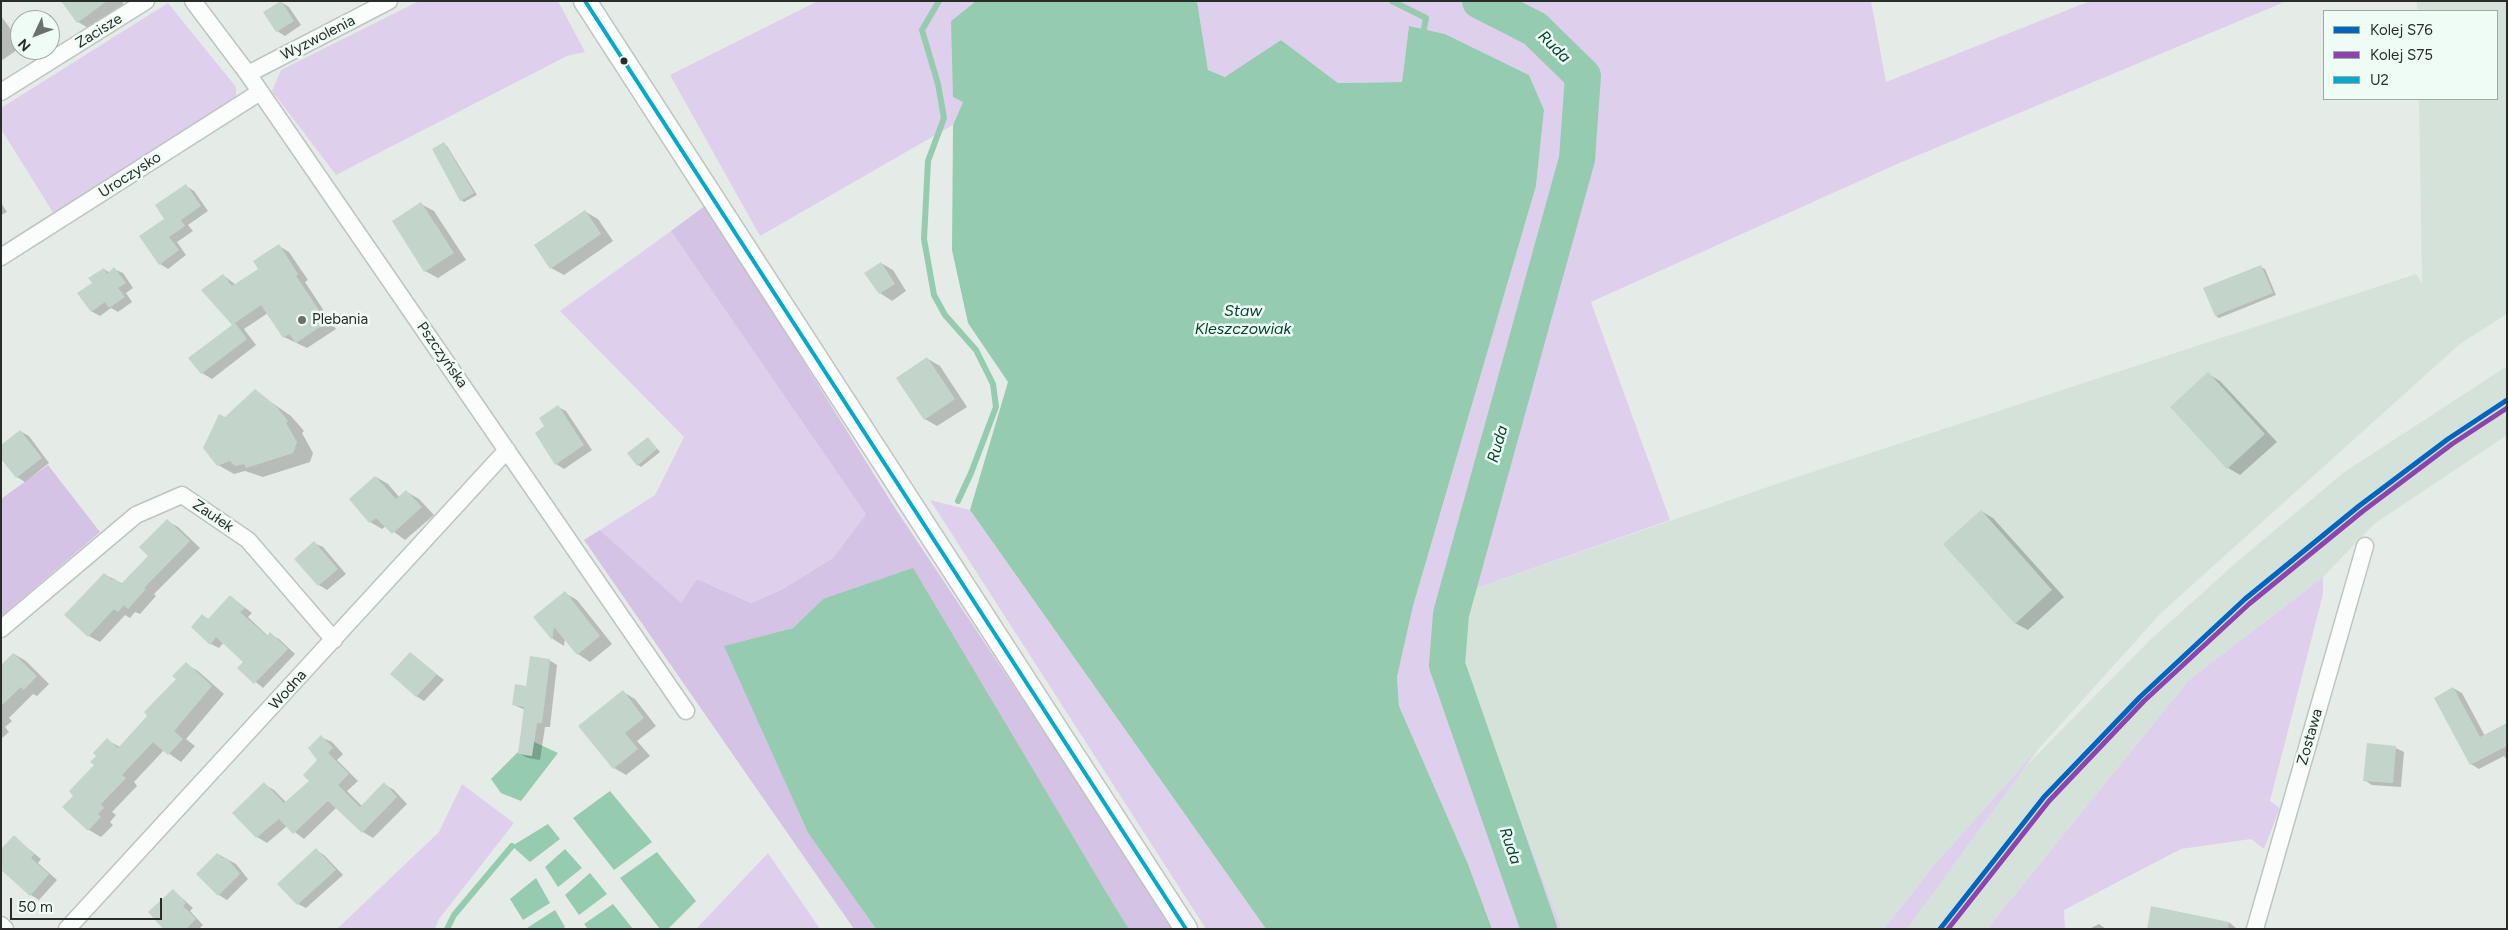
<!DOCTYPE html>
<html>
<head>
<meta charset="utf-8">
<style>
  body { margin:0 }
  #map { position:relative; width:2508px; height:930px; overflow:hidden; background:#e5ece8; font-family:Figtree,sans-serif }
  canvas { display:block }
  .frame { position:absolute; inset:0; border:2px solid #282d2a; pointer-events:none }
  .legend { position:absolute; left:2323px; top:10px; width:175px; height:90px; box-sizing:border-box; background:#effcf5; border:1px solid #9fa9a4; margin:0; padding:6px 9px; list-style:none; font-size:15px; color:#282d2a }
  .legend li { display:flex; align-items:center; gap:10px; height:25px }
  .legend b { width:25px; border:1px solid #9fa9a4 }
  .north { position:absolute; left:10px; top:10px; width:50px; height:50px; box-sizing:border-box; background:#effcf5; border:1px solid #9fa9a4; border-radius:50%; rotate:227deg; font-size:14px; font-weight:700; line-height:20px; text-align:center; color:#282d2a }
  .north::after { content:''; display:block; margin:auto; width:18px; height:22px; background:#6a706c; clip-path:polygon(50% 0,100% 100%,50% 72%,0 100%) }
  .scale { position:absolute; left:10px; top:898px; width:152px; height:22px; box-sizing:border-box; border:2px solid #282d2a; border-top:0; padding-left:6px; font-size:15px; line-height:18px; white-space:nowrap; color:#282d2a; -webkit-text-stroke:4px #effcf5; paint-order:stroke }
</style>
</head>
<body>
<div id="map">
<canvas width="2508" height="930"></canvas>
<div class="frame"></div>
<ul class="legend">
<li><b style="height:6px;background:#0065bd"></b>Kolej S76</li>
<li><b style="height:6px;background:#8e44ad"></b>Kolej S75</li>
<li><b style="height:6px;background:#00a9ce"></b>U2</li>
</ul>
<div class="north">N</div>
<div class="scale">50 m</div>
</div>
<script>
const c = document.querySelector('canvas').getContext('2d');
c.lineJoin = 'round';
function paint(path, color) {
  c.fillStyle = color;
  c.fill(path, 'evenodd');
}
function poly(rows) {
  const path = new Path2D();
  for (const r of rows) {
    path.moveTo(r[0], r[1]);
    for (let i = 2; i < r.length; i += 2) path.lineTo(r[i], r[i + 1]);
  }
  return path;
}
function strokePath(path, color, width, dash) {
  c.strokeStyle = color;
  c.lineWidth = width;
  c.lineCap = dash ? 'butt' : 'round';
  c.setLineDash(dash || []);
  c.stroke(path);
}
function write(font, color, halo, rows, align = 'center') {
  c.font = font + ' Figtree,sans-serif';
  c.lineWidth = 5;
  c.setLineDash([]);
  c.textBaseline = 'middle';
  c.strokeStyle = halo;
  c.fillStyle = color;
  for (const [text, x, y, turn = 0] of rows) {
    c.save();
    c.translate(x, y);
    c.rotate((+turn || 0) * Math.PI / 180);
    c.textAlign = isNaN(turn) ? turn : align;
    if (halo) c.strokeText(text, 0, 0);
    c.fillText(text, 0, 0);
    c.restore();
  }
}
paint(poly([
  [2417,1,2507,1,2507,314,2460,344,2161,613,1935,864,1884,929,1562,929,1459,658,1468,591,1788,480,2416,274,2422,283,2419,99,2497,99,2497,11,2417,11],
  [2507,366,2507,435,2374,524,2323,577,2189,680,1987,929,1907,929,2025,767,2149,641,2239,560,2343,473]
]), '#d5e2da');
paint(poly([
  [419,1,558,1,585,52,567,56,336,175,272,91,281,70],
  [818,1,976,1,951,21,963,102,953,125,760,236,670,75],
  [1197,1,1871,1,1886,82,2090,1,2287,1,1895,165,1591,302,1670,520,1468,591,1459,658,1562,929,1492,929,1468,864,1399,706,1397,677,1413,606,1536,186,1544,110,1529,75,1445,34,1409,26,1402,82,1338,83,1281,40,1226,77,1208,70],
  [168,3,236,87,236,102,54,214,1,129,1,108],
  [671,231,867,513,833,558,781,590,751,603,697,579,681,604,600,530,655,495,684,437,560,311],
  [930,500,970,510,1266,929,1206,929],
  [2323,577,2323,594,2270,801,2280,808,2264,849,2251,839,2181,849,2064,910,2065,929,1987,929,2189,680],
  [2039,748,1907,929,1884,929,1935,864],
  [462,784,514,823,439,919,435,929,337,929,439,832],
  [768,853,820,929,696,929]
]), '#ded0ed');
paint(poly([
  [706,205,895,508,1096,810,1171,929,1129,929,1103,887,823,599,793,628,725,646,808,833,876,929,854,929,584,540,600,530,681,603,697,579,751,603,781,590,833,558,866,514,671,231],
  [48,465,100,532,1,617,1,499]
]), '#d4c3e4');
paint(poly([
  [976,1,1197,1,1208,70,1225,77,1281,40,1338,83,1402,82,1409,26,1445,34,1529,75,1544,110,1536,186,1413,606,1397,677,1399,706,1468,864,1492,929,1266,929,970,510,1008,382,968,323,952,250,953,125,963,102,953,97,951,21],
  [913,568,1103,887,1129,929,876,929,808,833,724,646,793,628,823,599],
  [530,740,558,753,521,801,501,793,491,779],
  [610,791,652,842,614,870,573,818],
  [548,824,560,839,530,862,512,846],
  [565,849,582,868,558,887,545,867],
  [657,852,696,901,668,929,660,929,620,878],
  [590,873,607,894,579,915,565,895],
  [536,878,550,903,523,920,510,899],
  [613,904,633,929,588,929,584,924],
  [555,910,565,927,563,929,527,928]
]), '#95cbaf');
paint(poly([
  [63,1,122,1,124,5,90,29,78,22],
  [281,2,289,7,301,25,285,36,277,31],
  [1,16,20,42,20,48,1,61],
  [444,144,447,146,477,195,464,202,461,200],
  [186,186,194,191,208,211,188,225,193,231,177,242,186,255,168,269,160,264],
  [1,203,7,212,1,215],
  [421,204,434,211,466,260,438,278,425,271],
  [586,212,598,219,613,241,564,275,551,268],
  [279,246,289,252,308,280,305,282,336,329,307,348,284,337,268,313,244,329,256,345,212,379,202,373,234,325,223,275,236,285,260,269],
  [881,263,893,270,906,291,892,301,880,293],
  [2261,267,2265,269,2276,295,2219,318,2216,316],
  [104,269,110,273,114,269,123,273,133,288,126,293,132,302,118,312,111,308,100,316,91,311],
  [928,359,940,366,967,407,937,426,925,419],
  [2208,374,2220,381,2277,442,2240,475,2228,468,2172,407],
  [255,391,291,416,304,431,302,433,313,453,310,462,263,477,245,471,234,474,218,465],
  [558,407,566,411,592,450,564,469,556,464,546,427],
  [20,431,29,436,49,463,25,482,17,477],
  [648,438,660,452,641,467,638,465],
  [376,477,388,484,400,498,407,492,419,499,434,515,405,540,386,526,382,529,370,522],
  [1981,511,1993,518,2064,597,2028,630,2015,623],
  [167,521,178,527,200,548,154,594,156,596,140,614,135,612,130,618,125,615,100,642,89,636,104,574,123,584,150,556],
  [314,543,323,547,346,574,327,590,319,585,296,559],
  [565,593,577,600,612,644,590,662,578,654,565,639,564,646,553,639,535,617],
  [230,596,252,613,248,617,268,636,270,634,279,639,295,654,263,688,239,668,245,662,224,642,219,648,211,644,203,616,209,619],
  [410,653,444,680,424,701,416,696],
  [14,654,26,661,49,684,37,696,33,694,9,718,12,721,5,727,9,732,1,739,1,667],
  [549,660,557,665,550,727,545,727,540,760,528,758,520,754,525,710,514,705],
  [186,664,198,671,224,694,186,739,195,746,181,762,164,750,134,782,137,786,112,812,116,815,110,822,113,825,101,837,89,830,75,796,95,765,107,740,120,747,149,716,177,679],
  [2453,688,2462,693,2485,736,2507,724,2507,760,2504,756,2479,769,2471,764],
  [623,692,635,699,656,726,637,741,650,756,626,775,614,768],
  [321,737,332,742,343,754,337,760,358,781,347,791,362,806,384,784,394,790,407,804,373,838,363,832,337,807,304,839,287,826,267,843,257,837,234,813,264,784,274,790,286,802,311,782,319,760],
  [2396,748,2404,752,2401,787,2372,785,2364,780],
  [14,837,41,859,38,863,57,880,39,900,31,895],
  [316,850,324,855,343,875,306,908,298,904],
  [218,854,236,864,248,879,227,900,219,895],
  [173,890,193,908,190,911,203,925,199,929,165,929],
  [2152,907,2230,923,2237,929,2151,929],
  [2099,924,2106,929,2089,929]
]), '#0003');
strokePath(poly([
  [939,1,922,30,938,84,944,118,928,161,924,239,934,295,945,315,976,350,993,384,996,407,971,473,958,501],
  [1392,1,1426,18,1424,29],
  [447,929,454,915,512,846]
]), '#95cbaf', 6);
strokePath(poly([
  [1480,1,1535,29,1583,76,1577,159,1451,614,1447,665,1539,929]
]), '#95cbaf', 36);
paint(poly([
  [61,1,107,1,77,23],
  [281,1,294,21,276,32,263,12],
  [444,142,474,193,460,201,432,149],
  [186,184,201,206,181,220,185,226,169,237,179,250,159,265,139,236,164,219,155,205],
  [421,202,454,253,424,272,392,221],
  [585,210,601,234,550,269,534,245],
  [279,244,298,274,296,276,327,322,296,343,289,334,283,338,261,305,235,323,247,339,201,374,188,358,232,325,201,290,223,274,232,286,258,269,253,261],
  [881,262,895,284,879,294,864,273],
  [2261,265,2273,293,2215,316,2203,288],
  [114,267,126,283,118,288,125,297,109,308,105,302,91,312,77,293,92,283,88,278,104,268,107,274],
  [927,357,955,399,924,420,896,378],
  [2208,372,2265,434,2227,469,2170,407],
  [255,389,275,405,288,421,286,423,297,442,293,453,246,468,244,464,235,466,230,461,217,466,203,448,219,414,225,417],
  [558,405,584,445,555,465,535,433,544,426,539,418],
  [20,430,42,458,16,478,1,459,1,445],
  [648,437,657,449,637,466,627,453],
  [375,476,396,499,406,490,422,507,392,534,376,518,369,523,349,499],
  [1981,510,2052,590,2015,624,1943,544],
  [167,519,190,541,144,588,146,589,128,609,124,605,118,612,114,609,88,637,64,615,104,573,112,580,114,578,121,584,148,556,139,547],
  [314,541,338,569,318,586,294,559],
  [565,591,600,636,577,655,554,627,552,640,533,617],
  [230,595,245,608,240,612,267,636,270,632,288,649,254,684,237,668,243,662,216,637,210,645,191,627,202,614,208,619],
  [410,652,437,674,416,697,390,674],
  [13,653,37,676,24,690,21,687,1,706,1,665],
  [530,656,550,659,542,723,537,723,532,756,518,754,524,707,512,705,515,684,526,686],
  [186,662,212,686,174,731,183,739,168,755,153,742,122,775,126,778,101,804,104,808,98,814,101,817,88,831,62,807,73,796,69,791,94,765,90,762,96,756,93,753,107,738,118,748,147,716,144,712,176,679,172,676],
  [2453,687,2480,737,2507,723,2507,746,2470,765,2434,698],
  [623,690,644,718,625,733,638,749,613,769,578,726],
  [321,735,333,748,328,753,349,774,338,785,360,807,384,782,397,797,362,833,328,801,293,834,279,819,256,838,232,813,264,782,284,803,309,781,303,775,317,760,308,748],
  [2367,743,2396,746,2393,783,2363,781],
  [14,835,34,854,31,858,49,874,30,896,1,870,1,849],
  [316,848,336,870,297,905,277,884],
  [217,853,223,858,227,858,240,874,218,896,196,874],
  [173,889,186,903,183,906,196,919,186,929,163,929,148,912],
  [2151,906,2229,922,2228,929,2147,929]
]), '#c3d5cb');
const minor = poly([
  [193,1,248,74,686,711],
  [248,74,389,1],
  [1,92,146,1],
  [1,257,260,92],
  [1,629,136,515,182,495,248,540,334,640],
  [1,925,5,929],
  [67,929,507,450],
  [2255,929,2365,546]
]);
const secondary = poly([
  [585,1,1186,929]
]);
strokePath(minor, '#bec4c0', 19);
strokePath(secondary, '#bec4c0', 25);
strokePath(minor, '#fbfcfc', 16);
strokePath(secondary, '#fbfcfc', 22);
strokePath(poly([
  [585,1,1186,929]
]), '#00a9ce', 4);
strokePath(poly([
  [1940,929,2044,797,2140,697,2245,599,2359,506,2448,439,2507,400]
]), '#0065bd', 5);
strokePath(poly([
  [1948,929,2049,801,2144,701,2249,604,2363,511,2452,444,2507,408]
]), '#8e44ad', 5);
for (const [x, y, r, color] of [
  [624,61,4.5,"#282d2a"],
  [302,320,5,"#6a706c"]
]) {
  const dot = new Path2D();
  dot.arc(x, y, r, 0, 2 * Math.PI);
  c.fillStyle = color;
  c.fill(dot);
  strokePath(dot, '#effcf5', 2);
}
write('15px', '#282d2a', '#effcf5', [
  ["Zacisze",99,31,-32],
  ["Wyzwolenia",318,38,-27],
  ["Uroczysko",130,175,-33],
  ["Pszczyńska",442,355,55],
  ["Zaułek",213,516,34],
  ["Wodna",288,690,-48],
  ["Zostawa",2310,737,-74]
]);
write('15px', '#282d2a', '#effcf5', [
  ["Plebania",312,320]
], 'left');
write('italic 16px', '#05442b', '#effcf5', [
  ["Ruda",1554,47,44],
  ["Staw",1243,311],
  ["Kleszczowiak",1243,329],
  ["Ruda",1498,444,-74],
  ["Ruda",1510,846,71]
]);
</script>
</body>
</html>
